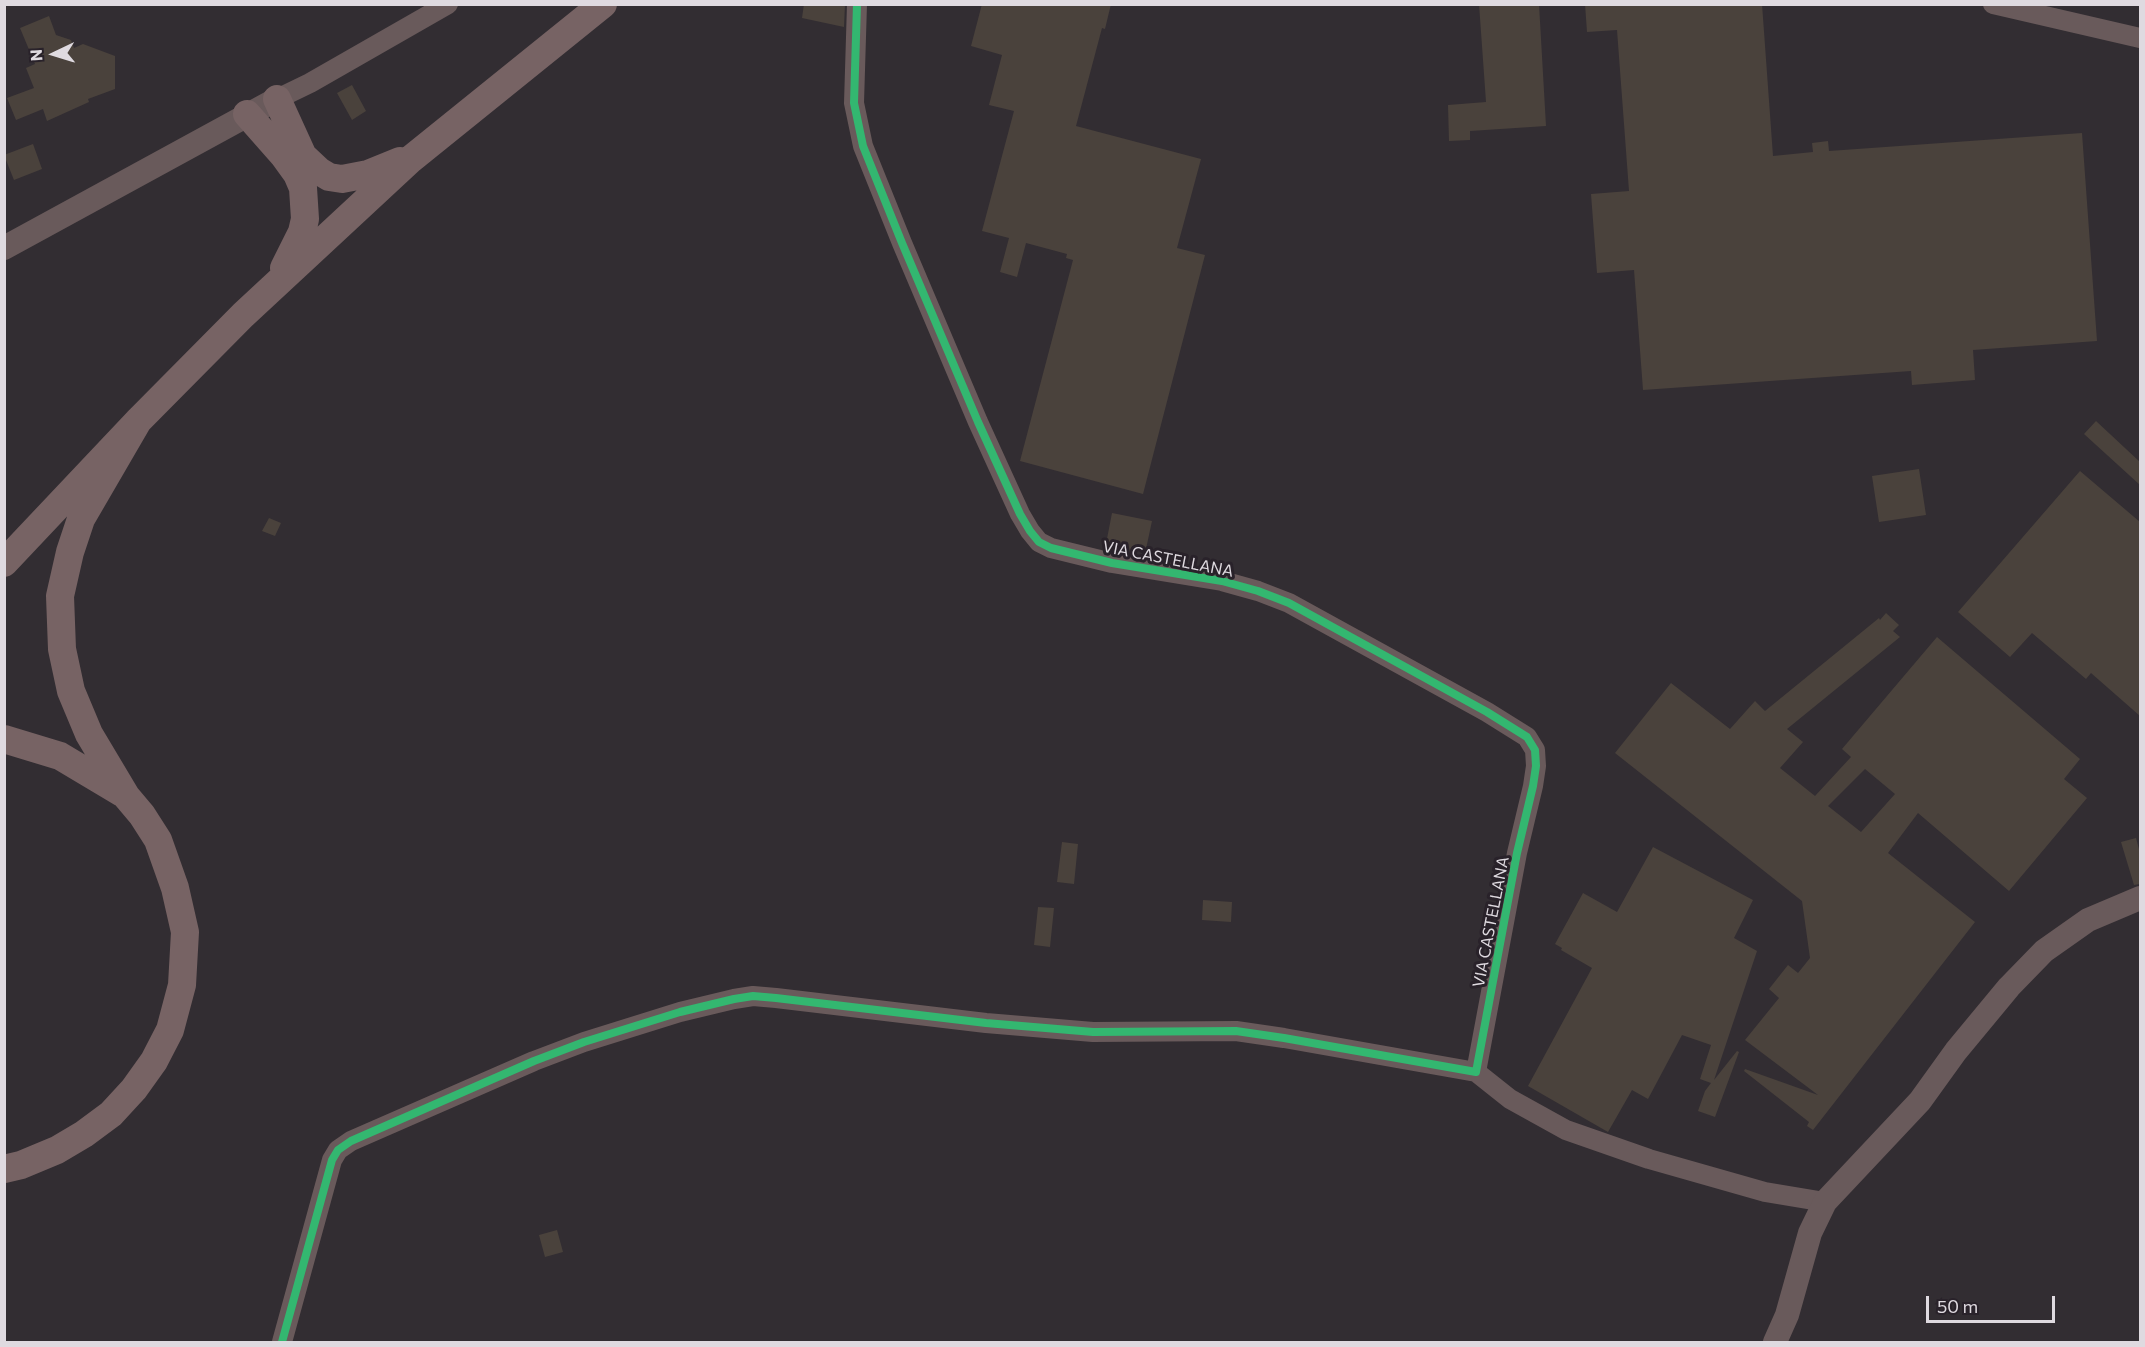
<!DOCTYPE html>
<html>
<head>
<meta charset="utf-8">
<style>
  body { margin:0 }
  #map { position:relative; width:2145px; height:1347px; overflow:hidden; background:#322d32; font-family:Commissioner,sans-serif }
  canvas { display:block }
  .frame { position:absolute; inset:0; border:6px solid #dfdae0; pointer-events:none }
  .north { position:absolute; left:24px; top:24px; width:60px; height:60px; -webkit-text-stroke:4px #29222a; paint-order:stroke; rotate:266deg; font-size:16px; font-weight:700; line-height:24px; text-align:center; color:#dfdae0 }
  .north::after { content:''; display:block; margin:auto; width:21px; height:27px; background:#dfdae0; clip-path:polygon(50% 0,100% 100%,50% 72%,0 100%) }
  .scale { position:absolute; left:1926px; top:1296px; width:129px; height:27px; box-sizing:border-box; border:3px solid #dfdae0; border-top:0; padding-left:8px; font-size:18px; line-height:21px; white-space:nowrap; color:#dfdae0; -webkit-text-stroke:4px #29222a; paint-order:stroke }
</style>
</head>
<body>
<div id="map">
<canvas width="2145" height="1347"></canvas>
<div class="frame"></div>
<div class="north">N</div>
<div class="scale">50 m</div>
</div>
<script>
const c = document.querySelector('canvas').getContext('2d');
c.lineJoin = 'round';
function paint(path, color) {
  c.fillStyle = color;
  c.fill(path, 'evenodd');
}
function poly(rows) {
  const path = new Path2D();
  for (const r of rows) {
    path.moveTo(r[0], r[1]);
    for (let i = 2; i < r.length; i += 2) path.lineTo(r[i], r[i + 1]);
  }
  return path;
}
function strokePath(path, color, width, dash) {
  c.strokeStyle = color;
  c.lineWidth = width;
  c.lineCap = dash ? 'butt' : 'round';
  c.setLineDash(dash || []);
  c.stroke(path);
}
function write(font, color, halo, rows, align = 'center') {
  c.font = font + ' Commissioner,sans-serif';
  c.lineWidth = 6;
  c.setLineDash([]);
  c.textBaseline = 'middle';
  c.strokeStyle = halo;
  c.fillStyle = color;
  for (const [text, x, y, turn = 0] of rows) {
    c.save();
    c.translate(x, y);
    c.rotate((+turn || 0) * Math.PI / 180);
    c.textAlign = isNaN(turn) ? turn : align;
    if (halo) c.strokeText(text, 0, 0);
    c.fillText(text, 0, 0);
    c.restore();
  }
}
paint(poly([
  [804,4,845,4,844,27,802,18],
  [982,4,1111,4,1105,29,1102,28,1076,126,1201,159,1177,248,1205,255,1143,494,1020,461,1073,260,1066,258,1067,254,1026,243,1017,277,1000,272,1009,238,982,231,1014,111,989,105,1002,55,971,46],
  [1479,4,1539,4,1546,126,1470,131,1470,140,1449,141,1448,105,1486,102],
  [1585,4,1762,4,1773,156,1813,152,1812,143,1828,141,1829,151,2082,133,2097,341,1973,350,1975,380,1912,385,1911,371,1643,390,1634,270,1597,273,1591,194,1629,191,1617,30,1587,32],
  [49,16,56,35,71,40,74,48,83,44,115,56,115,89,88,99,89,102,47,121,43,109,16,120,7,98,34,88,26,68,35,64,20,28],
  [352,85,366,111,352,120,337,93],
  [33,144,42,169,14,180,4,155],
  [2096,421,2140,462,2140,485,2084,434],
  [1919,469,1926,515,1879,522,1872,476],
  [2080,471,2140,522,2140,716,2091,673,2086,679,2032,633,2010,657,1958,612],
  [1112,513,1152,521,1146,549,1132,546,1130,554,1105,549],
  [269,518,281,523,275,536,262,531],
  [1886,613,1899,625,1893,631,1900,637,1787,729,1803,742,1780,768,1815,796,1851,757,1842,749,1937,637,2080,759,2064,779,2087,798,2009,891,1918,813,1888,853,1975,922,1813,1130,1807,1126,1809,1122,1744,1071,1745,1069,1818,1095,1745,1040,1779,998,1769,989,1788,965,1798,973,1810,958,1802,901,1615,753,1671,683,1730,729,1755,701,1765,711,1879,618,1880,620],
  [1865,769,1895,794,1861,832,1828,806],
  [2136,838,2140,853,2140,884,2134,885,2121,842],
  [1062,842,1078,844,1074,884,1057,882],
  [1653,847,1753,900,1734,938,1757,951,1714,1080,1737,1051,1739,1052,1715,1117,1698,1111,1705,1091,1711,1083,1700,1079,1711,1045,1682,1035,1648,1099,1632,1090,1608,1132,1528,1086,1592,968,1561,950,1562,948,1555,944,1583,893,1617,912],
  [1203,900,1232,902,1231,922,1202,920],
  [1038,907,1054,908,1050,947,1034,945],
  [557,1230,563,1252,545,1257,539,1235]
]), '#4a423c');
strokePath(poly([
  [857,4,854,103,863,146,902,243,978,422,1020,514,1030,531,1039,542,1051,548,1112,563,1222,581,1258,591,1289,603,1487,712,1527,737,1535,750,1536,766,1533,786,1517,853,1476,1072],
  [1993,4,2140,38],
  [277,99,310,83,448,4],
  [1476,1072,1510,1099,1566,1130,1649,1159,1765,1192,1825,1202],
  [282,1342,332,1160,338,1150,351,1141,534,1061,584,1042,680,1012,734,999,753,996,776,998,986,1023,1093,1032,1236,1031,1284,1038,1476,1072]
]), '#695a5b', 20);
strokePath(poly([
  [4,248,277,99],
  [1775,1342,1787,1315,1810,1233,1825,1202,1920,1101,1956,1051,2009,987,2044,951,2088,920,2140,898]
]), '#695a5b', 24);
strokePath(poly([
  [277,99,303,156,319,171,329,177,342,179,368,174,400,161],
  [247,114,284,156,297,174,303,188,305,219,302,232,284,268],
  [4,563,138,421,243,315,411,159,603,4],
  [4,739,60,756,122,793],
  [4,1169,21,1165,57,1150,84,1134,111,1114,134,1089,154,1061,170,1030,182,985,185,932,175,888,158,840,142,815,126,796,89,734,71,691,62,649,60,596,70,552,81,519,138,421]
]), '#776364', 28);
strokePath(poly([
  [282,1342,332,1160,338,1150,351,1141,534,1061,584,1042,680,1012,734,999,753,996,776,998,986,1023,1093,1032,1236,1031,1284,1038,1476,1072,1517,853,1533,786,1536,766,1535,750,1527,737,1487,712,1289,603,1258,591,1222,581,1112,563,1051,548,1039,542,1030,531,1020,514,978,422,902,243,863,146,854,103,857,4]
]), '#33b770', 8);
write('16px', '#dfdae0', '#29222a', [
  ["VIA CASTELLANA",1168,559,11],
  ["VIA CASTELLANA",1491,922,-79]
]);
</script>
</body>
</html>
